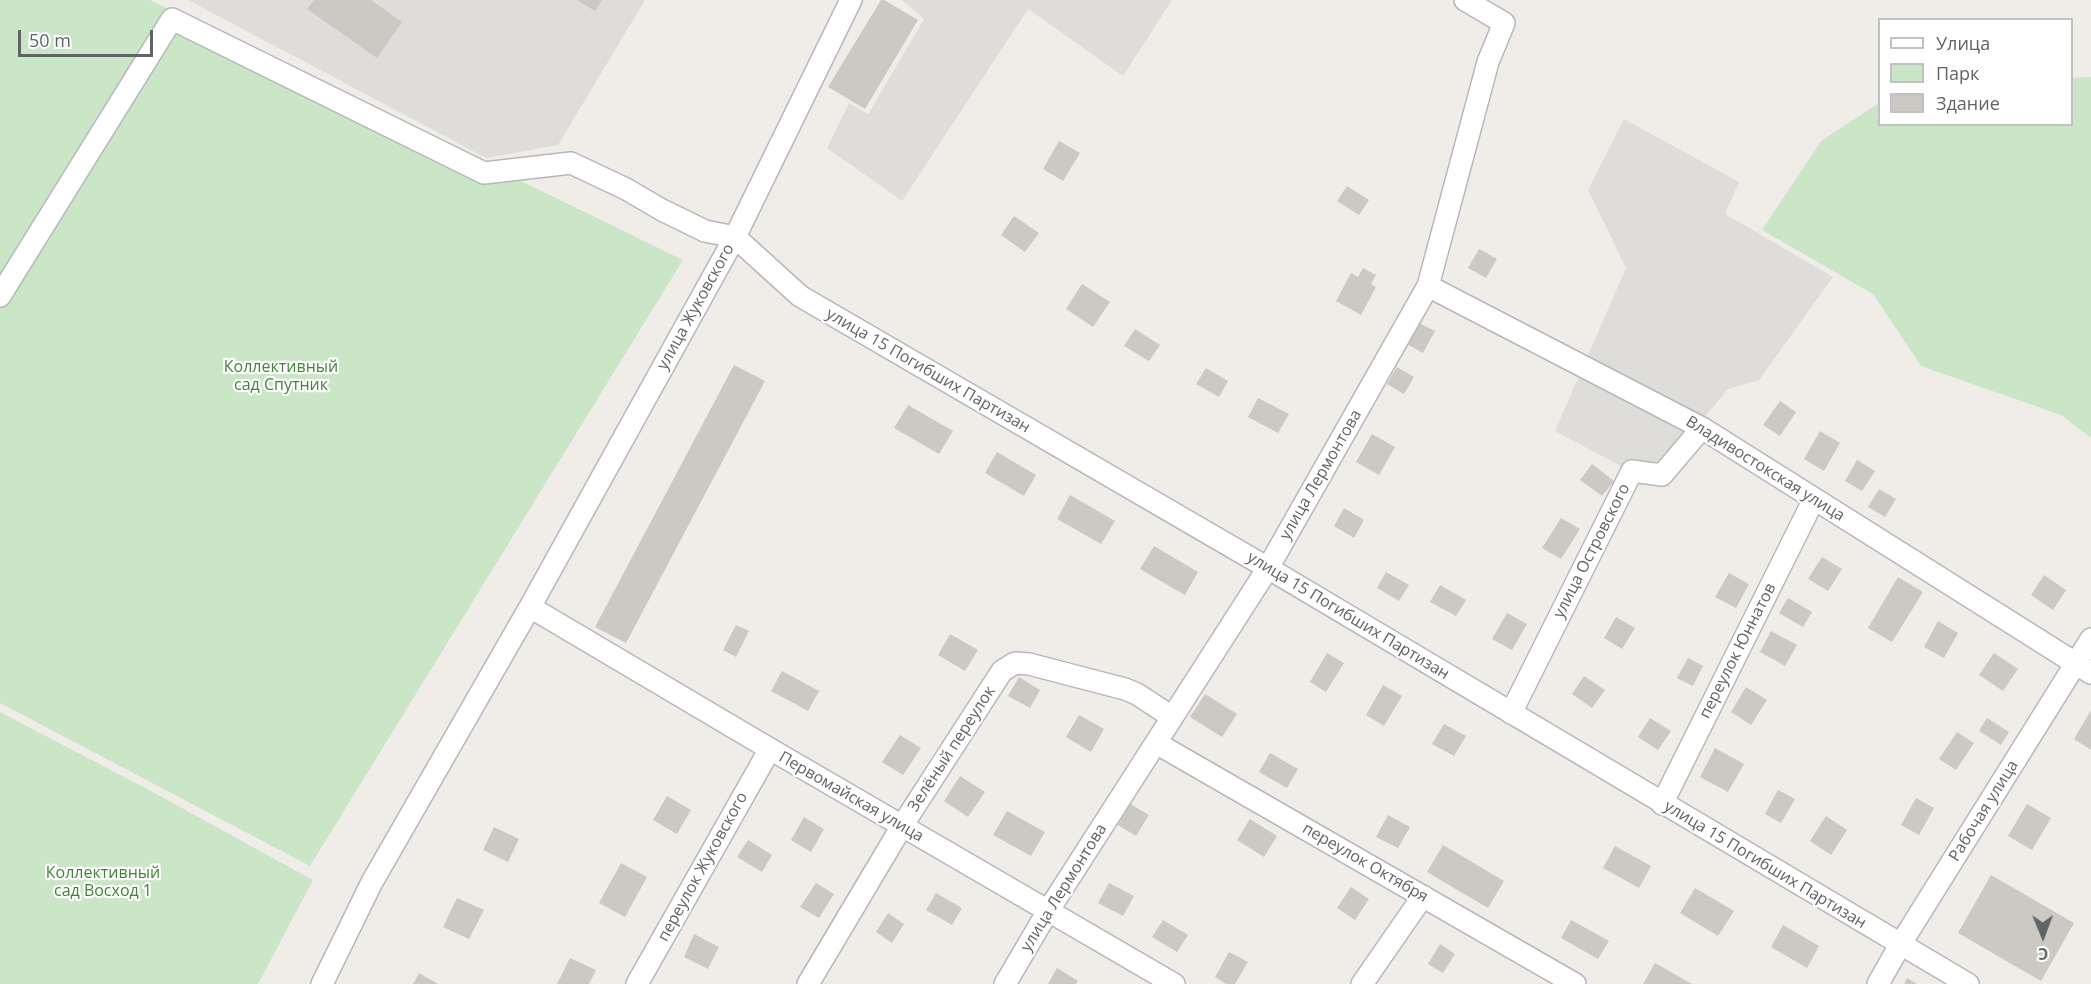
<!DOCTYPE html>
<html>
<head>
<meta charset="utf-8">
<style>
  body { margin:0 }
  #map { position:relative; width:2091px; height:984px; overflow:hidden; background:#f0ede8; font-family:"Open Sans",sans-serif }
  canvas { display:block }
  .legend { position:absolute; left:1878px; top:18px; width:195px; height:108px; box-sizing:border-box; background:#fff; border:2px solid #bfc1c2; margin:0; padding:8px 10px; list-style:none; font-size:18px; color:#5f6467 }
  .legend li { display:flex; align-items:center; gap:12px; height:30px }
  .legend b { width:30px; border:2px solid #bfc1c2 }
  .north { position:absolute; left:2013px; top:906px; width:60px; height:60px; -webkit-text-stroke:4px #fff; paint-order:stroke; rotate:179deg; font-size:16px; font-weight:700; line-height:24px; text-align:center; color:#5f6467 }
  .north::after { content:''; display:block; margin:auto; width:21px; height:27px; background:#5f6467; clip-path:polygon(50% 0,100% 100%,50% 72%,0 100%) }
  .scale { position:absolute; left:18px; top:30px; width:135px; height:27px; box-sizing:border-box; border:3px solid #5f6467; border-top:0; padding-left:8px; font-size:18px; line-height:21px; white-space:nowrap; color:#5f6467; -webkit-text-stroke:4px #fff; paint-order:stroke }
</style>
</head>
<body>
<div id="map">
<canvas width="2091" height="984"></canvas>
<ul class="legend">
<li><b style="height:8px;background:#fff"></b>Улица</li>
<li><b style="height:16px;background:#cae6c6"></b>Парк</li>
<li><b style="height:16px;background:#ccc8c4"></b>Здание</li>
</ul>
<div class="north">С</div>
<div class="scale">50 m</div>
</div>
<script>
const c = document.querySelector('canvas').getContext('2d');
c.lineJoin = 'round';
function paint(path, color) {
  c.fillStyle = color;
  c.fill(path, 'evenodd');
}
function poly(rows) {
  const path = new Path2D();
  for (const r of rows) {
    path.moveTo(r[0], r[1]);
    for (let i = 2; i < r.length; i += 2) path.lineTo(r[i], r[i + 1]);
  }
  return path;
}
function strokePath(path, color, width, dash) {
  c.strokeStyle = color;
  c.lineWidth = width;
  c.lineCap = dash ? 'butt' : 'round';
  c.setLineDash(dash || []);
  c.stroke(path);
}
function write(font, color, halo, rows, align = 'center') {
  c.font = font + ' "Open Sans",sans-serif';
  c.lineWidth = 4.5;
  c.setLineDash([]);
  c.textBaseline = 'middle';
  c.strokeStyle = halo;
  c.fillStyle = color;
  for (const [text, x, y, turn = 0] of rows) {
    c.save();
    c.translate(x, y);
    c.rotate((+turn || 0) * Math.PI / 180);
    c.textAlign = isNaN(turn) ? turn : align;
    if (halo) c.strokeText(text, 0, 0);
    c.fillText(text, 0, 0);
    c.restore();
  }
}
paint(poly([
  [188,0,645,0,558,145,486,158],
  [902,0,1172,0,1123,76,1028,9,902,201,827,148,849,103,868,114,924,19],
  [1624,119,1739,182,1725,214,1833,277,1759,380,1728,389,1662,468,1628,470,1555,431,1626,268,1588,190]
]), '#dfddda');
paint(poly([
  [0,0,150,0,683,260,310,866,0,703],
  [2091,77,2091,438,2061,415,1921,366,1873,294,1762,230,1821,141,1879,103,1880,124,2072,124,2072,78],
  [0,712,149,790,313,880,258,984,0,984]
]), '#cae6c6');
paint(poly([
  [314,0,371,0,402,22,377,58,307,9],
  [577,0,602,0,595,11],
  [881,0,884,0,918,20,865,109,828,87],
  [1059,141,1080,153,1063,181,1043,169],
  [1347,186,1369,200,1359,215,1337,201],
  [1014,216,1039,233,1025,252,1001,235],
  [1479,249,1497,259,1486,278,1468,268],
  [1363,268,1376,275,1371,284,1376,287,1361,315,1336,301,1351,273,1358,277],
  [1082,284,1110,302,1093,327,1066,309],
  [1419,323,1435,331,1423,353,1407,344],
  [1135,329,1160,345,1149,361,1124,346],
  [734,365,765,381,626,643,595,627],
  [1397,367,1414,377,1404,394,1387,384],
  [1206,368,1228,381,1219,397,1196,384],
  [1258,398,1289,414,1278,433,1248,417],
  [1780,401,1796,412,1780,436,1763,425],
  [908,405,953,431,939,454,894,428],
  [1820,431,1840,443,1824,471,1804,459],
  [1372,434,1395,447,1379,475,1356,462],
  [997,452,1036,475,1024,496,985,473],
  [1857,460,1875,471,1862,491,1845,481],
  [1592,464,1614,481,1602,496,1580,480],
  [1879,489,1896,499,1885,517,1868,507],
  [1070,495,1115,521,1101,544,1057,519],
  [1344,508,1364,520,1354,538,1334,526],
  [1561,518,1580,529,1561,559,1542,548],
  [1154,546,1198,572,1185,595,1140,569],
  [1822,557,1842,569,1828,591,1808,579],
  [1386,572,1409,585,1399,601,1377,588],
  [1729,573,1749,584,1736,608,1715,597],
  [2044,575,2066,590,2053,610,2031,595],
  [1898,577,1923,592,1892,642,1868,628],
  [1440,585,1466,600,1456,616,1430,602],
  [1788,598,1812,612,1803,627,1779,613],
  [1507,613,1527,624,1512,650,1492,639],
  [1616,617,1635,628,1622,649,1604,638],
  [1938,621,1958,633,1944,658,1924,647],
  [736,625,749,631,736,657,723,650],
  [1771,631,1797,645,1785,666,1760,652],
  [950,634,978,650,965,671,938,655],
  [1327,653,1344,663,1326,692,1310,682],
  [1994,653,2018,669,2003,691,1979,675],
  [1688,658,1703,666,1693,686,1677,678],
  [782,671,819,691,808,711,771,691],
  [1584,676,1605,690,1592,708,1572,694],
  [1019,677,1040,690,1030,708,1008,696],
  [1383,685,1402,696,1384,726,1366,715],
  [1746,687,1767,700,1751,725,1731,712],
  [1205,694,1237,714,1222,737,1190,717],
  [2091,710,2091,750,2074,739],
  [1079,715,1104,729,1091,752,1066,737],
  [1650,718,1671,731,1658,750,1638,737],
  [1987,718,2009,732,2001,745,1979,731],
  [1444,724,1466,736,1454,756,1432,744],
  [1957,732,1974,743,1956,770,1939,759],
  [900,735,921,748,903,775,882,762],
  [1715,748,1744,764,1728,792,1700,777],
  [1270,753,1298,769,1287,788,1259,772],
  [960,776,985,792,968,817,944,801],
  [1778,790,1795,799,1781,823,1765,814],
  [667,796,691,810,677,834,653,820],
  [1916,798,1934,808,1919,835,1901,825],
  [1130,804,1149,815,1136,836,1118,825],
  [2027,804,2051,818,2032,850,2008,836],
  [1007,811,1045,832,1031,856,993,835],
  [1388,815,1410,827,1398,848,1376,837],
  [1826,816,1847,830,1831,855,1810,841],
  [804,817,824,829,811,852,791,840],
  [1250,819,1277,836,1264,857,1237,840],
  [494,827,519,839,508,862,483,850],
  [748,840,772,855,762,872,737,857],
  [1443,845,1504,881,1488,908,1427,872],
  [1615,846,1651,866,1639,888,1603,868],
  [621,863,647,877,625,917,599,903],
  [1991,875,2074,923,2041,981,1958,933],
  [816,883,834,894,819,918,800,907],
  [1109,883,1134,896,1123,916,1098,903],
  [1351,887,1369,899,1355,920,1337,908],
  [1695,888,1734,911,1718,936,1680,913],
  [936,893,962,908,952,925,926,910],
  [457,898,484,910,469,939,443,927],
  [888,913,904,924,892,943,876,932],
  [1163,920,1188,935,1177,952,1152,937],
  [1571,920,1609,941,1598,959,1561,938],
  [1783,925,1819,946,1807,968,1771,947],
  [694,934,719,947,708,969,684,957],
  [1440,944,1455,954,1443,973,1428,964],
  [1229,952,1248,962,1235,984,1226,984,1215,977],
  [570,958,596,970,589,984,557,984],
  [1655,963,1692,984,1643,984],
  [1057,968,1078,981,1076,984,1048,984],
  [419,973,438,984,413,984],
  [1907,978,1917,984,1904,984]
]), '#ccc8c4');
const minor = poly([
  [1428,286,1702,428,2091,673],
  [0,296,172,19,484,173,571,163,626,189,662,210,705,231,735,237,800,296,1268,568,1968,984],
  [530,607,770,749,1174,984],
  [1511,713,1632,471,1662,475,1702,428],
  [1156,743,1575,984],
  [1662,804,1814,499],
  [322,984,372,882,530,607,735,237,851,0],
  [637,984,770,749],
  [808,984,902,826,1002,671,1015,663,1029,664,1125,689,1137,694,1172,717],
  [1005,984,1048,911,1268,568,1428,286,1488,62,1504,23,1465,0],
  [1362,984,1423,896],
  [1878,984,1900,945,2091,639]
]);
strokePath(minor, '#b5b8bb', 24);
strokePath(minor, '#fff', 21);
write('16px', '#5f6467', '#fff', [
  ["улица Жуковского",696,307,-61],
  ["улица 15 Погибших Партизан",928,371,30],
  ["Владивостокская улица",1765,469,32],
  ["улица Лермонтова",1321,475,-60],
  ["улица Островского",1592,551,-63],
  ["улица 15 Погибших Партизан",1348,616,31],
  ["переулок Юннатов",1738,651,-63],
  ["Зелёный переулок",952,749,-57],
  ["Первомайская улица",851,797,30],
  ["Рабочая улица",1984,811,-58],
  ["переулок Октября",1365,863,30],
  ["улица 15 Погибших Партизан",1765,865,31],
  ["переулок Жуковского",703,867,-61],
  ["улица Лермонтова",1064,888,-58]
]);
write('16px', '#408439', '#fff', [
  ["Коллективный",281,367],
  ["сад Спутник",281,385],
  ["Коллективный",103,873],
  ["сад Восход 1",103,891]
]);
</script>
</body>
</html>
